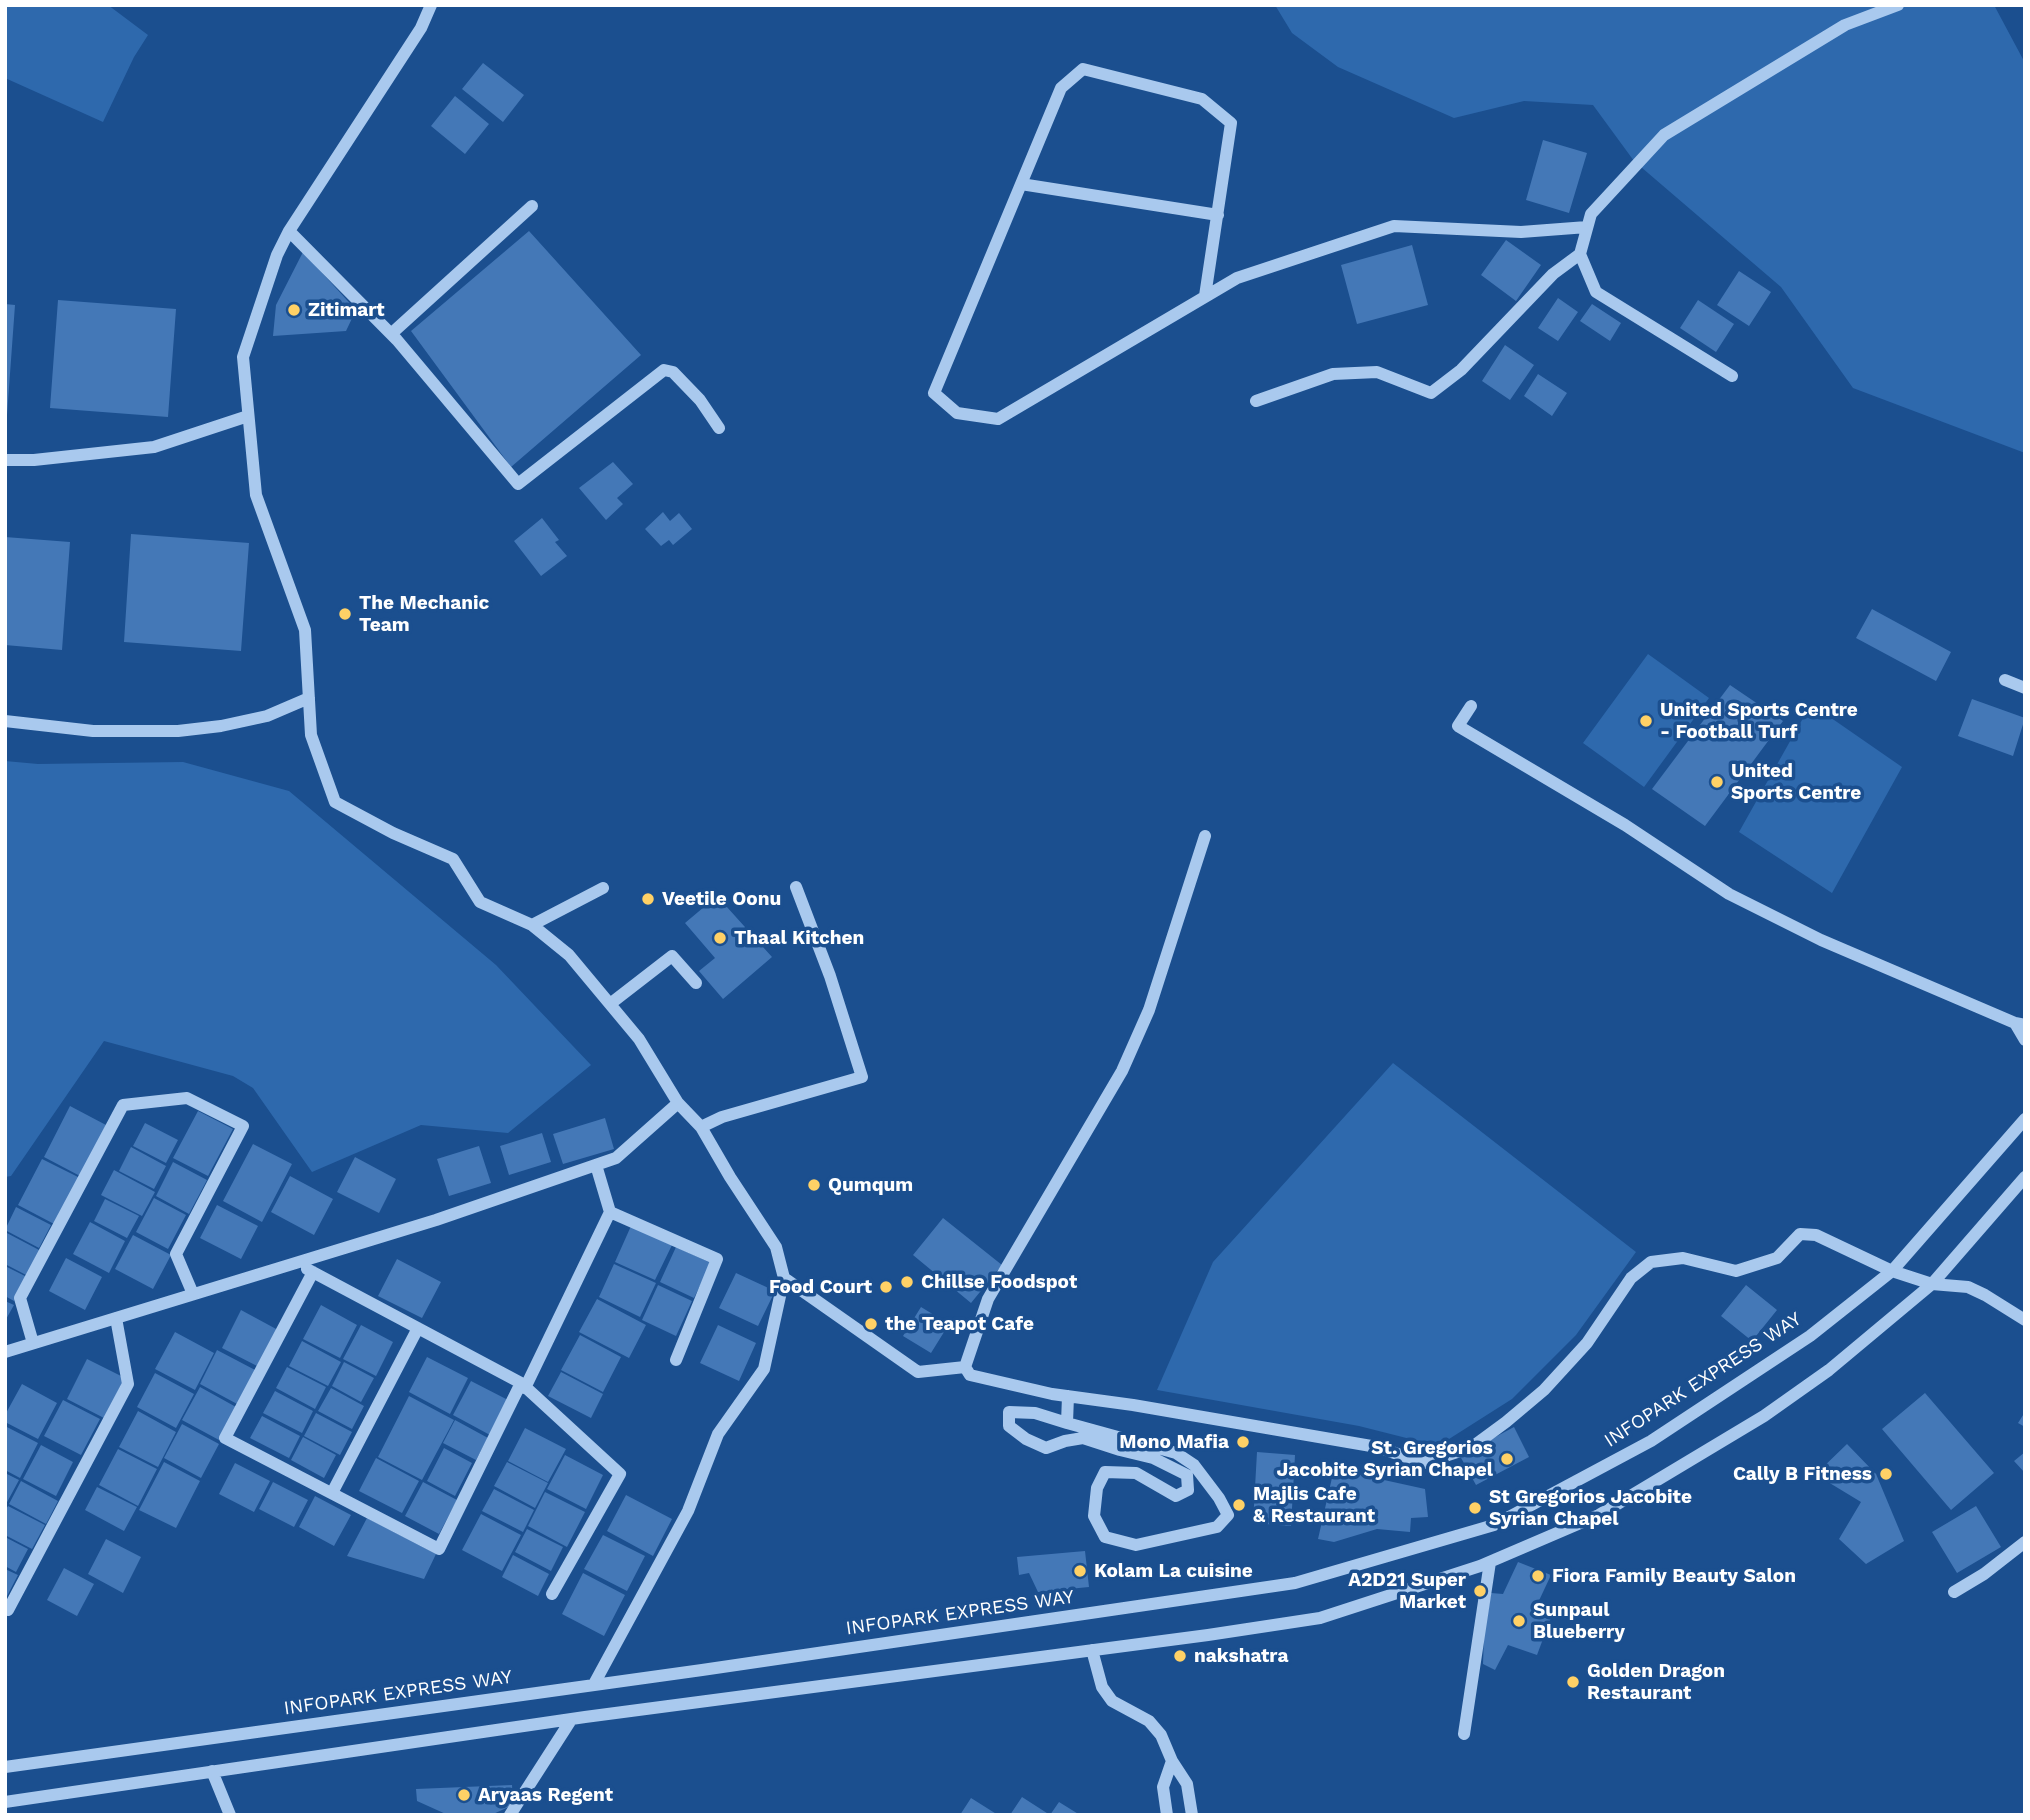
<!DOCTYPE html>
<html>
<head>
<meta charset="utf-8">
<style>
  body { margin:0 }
  #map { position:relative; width:2030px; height:1820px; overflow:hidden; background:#1b4f8f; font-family:"Work Sans",sans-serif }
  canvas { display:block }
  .frame { position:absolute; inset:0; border:7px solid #fff; pointer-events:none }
</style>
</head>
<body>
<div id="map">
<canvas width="2030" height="1820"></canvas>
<div class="frame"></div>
</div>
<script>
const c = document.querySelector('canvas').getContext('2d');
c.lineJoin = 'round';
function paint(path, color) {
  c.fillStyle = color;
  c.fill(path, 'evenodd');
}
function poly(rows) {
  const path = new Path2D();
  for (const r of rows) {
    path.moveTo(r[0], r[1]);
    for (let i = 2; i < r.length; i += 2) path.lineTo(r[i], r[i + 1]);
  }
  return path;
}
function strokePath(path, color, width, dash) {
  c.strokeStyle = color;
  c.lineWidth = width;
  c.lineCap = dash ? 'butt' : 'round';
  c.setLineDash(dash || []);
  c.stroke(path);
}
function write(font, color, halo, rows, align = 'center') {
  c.font = font + ' "Work Sans",sans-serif';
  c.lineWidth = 7;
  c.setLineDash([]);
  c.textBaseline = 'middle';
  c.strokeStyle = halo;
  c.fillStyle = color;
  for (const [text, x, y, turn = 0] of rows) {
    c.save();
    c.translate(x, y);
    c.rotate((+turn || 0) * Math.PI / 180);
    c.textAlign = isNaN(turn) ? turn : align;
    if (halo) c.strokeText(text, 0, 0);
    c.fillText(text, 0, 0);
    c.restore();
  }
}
paint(poly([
  [5,5,108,5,148,35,134,57,103,122,5,78],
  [1275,5,1994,5,2025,63,2025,453,1853,388,1781,287,1634,161,1593,105,1524,101,1454,118,1338,67,1292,33],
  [1648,654,1709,698,1644,787,1583,743],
  [1811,704,1902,767,1832,893,1739,832],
  [5,761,38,764,183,762,289,791,496,965,591,1065,508,1133,421,1125,312,1172,253,1088,233,1076,104,1041,11,1176,5,1177],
  [1393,1063,1636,1252,1576,1335,1512,1399,1438,1446,1359,1426,1157,1390,1213,1262]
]), '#2e69ad');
paint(poly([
  [483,63,524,95,503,122,462,89],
  [455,96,489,124,465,154,431,126],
  [1543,140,1587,153,1569,213,1526,200],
  [529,231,641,355,511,467,411,331],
  [1506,240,1541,265,1516,301,1481,275],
  [1412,245,1428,305,1357,324,1341,265],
  [303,252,356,310,346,331,273,336,276,305],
  [1739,271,1771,292,1749,326,1717,305],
  [1558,298,1578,312,1558,341,1538,328],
  [58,300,176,309,168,417,50,408],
  [1698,300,1734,324,1716,352,1680,328],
  [5,304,15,305,7,415,5,415],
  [1592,304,1621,323,1610,341,1580,321],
  [1505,345,1534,365,1510,400,1482,381],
  [1538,374,1567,393,1552,416,1524,396],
  [613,462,633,484,617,498,623,504,606,520,579,488],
  [663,512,670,521,679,513,692,529,673,545,669,540,661,546,645,529],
  [542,518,559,540,555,542,567,556,541,576,514,541],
  [131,534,249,543,241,651,124,642],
  [5,537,70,542,62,650,5,645],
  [1872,609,1951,652,1936,681,1856,638],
  [1730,685,1783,721,1705,826,1652,789],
  [1972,699,2025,718,2013,756,1958,736],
  [717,896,772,957,723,999,699,971,715,958,685,923],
  [70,1106,106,1125,80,1176,44,1157],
  [198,1111,233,1129,208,1176,173,1158],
  [605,1118,614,1149,563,1164,553,1134],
  [145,1123,178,1140,166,1163,133,1146],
  [542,1133,551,1162,509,1175,500,1146],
  [253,1144,292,1164,262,1222,223,1201],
  [479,1146,491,1183,449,1196,437,1159],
  [131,1147,166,1166,154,1189,119,1171],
  [355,1157,396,1179,379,1213,337,1192],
  [42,1159,80,1178,56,1225,18,1205],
  [173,1162,207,1180,189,1214,156,1196],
  [114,1170,155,1192,142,1216,101,1195],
  [290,1176,333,1199,314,1235,271,1212],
  [154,1198,186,1215,168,1249,136,1232],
  [105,1199,139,1216,127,1238,94,1221],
  [217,1205,258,1226,241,1259,200,1238],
  [16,1207,51,1225,39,1248,5,1230],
  [943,1218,1002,1265,971,1303,913,1255],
  [90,1222,125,1241,109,1273,73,1254],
  [631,1226,672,1245,655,1280,615,1262],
  [5,1232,41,1251,28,1276,5,1264],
  [133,1235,171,1255,153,1289,115,1269],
  [676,1247,711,1263,694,1298,660,1282],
  [66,1258,102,1277,85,1310,49,1291],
  [397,1259,441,1282,422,1318,378,1296],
  [614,1264,656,1283,640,1317,599,1297],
  [5,1266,27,1277,14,1301,5,1296],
  [736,1273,775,1291,758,1326,719,1308],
  [658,1285,692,1301,676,1336,642,1320],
  [1746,1285,1777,1310,1752,1341,1721,1316],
  [597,1299,646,1325,629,1358,579,1332],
  [5,1301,14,1305,5,1321],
  [321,1305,357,1325,340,1358,303,1339],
  [921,1307,949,1324,931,1353,903,1336],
  [241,1310,278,1330,259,1367,222,1348],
  [361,1325,393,1342,376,1376,343,1359],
  [718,1325,756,1343,739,1381,700,1363],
  [175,1332,214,1353,195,1390,155,1369],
  [580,1335,621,1357,603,1392,561,1370],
  [302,1341,341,1362,328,1386,289,1366],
  [217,1350,257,1371,239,1405,200,1384],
  [427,1357,468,1378,450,1414,409,1392],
  [87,1359,125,1378,104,1418,67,1399],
  [344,1362,374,1378,361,1402,332,1386],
  [287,1367,326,1387,315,1409,276,1388],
  [561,1372,603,1394,591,1418,548,1396],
  [155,1373,194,1394,176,1428,137,1407],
  [471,1381,508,1400,490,1435,453,1415],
  [22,1384,57,1403,38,1439,5,1422,5,1415],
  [200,1387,236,1407,219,1440,182,1420],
  [331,1388,364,1406,352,1429,318,1411],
  [275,1391,313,1411,302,1433,263,1413],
  [1925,1393,1994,1473,1951,1510,1882,1429],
  [409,1396,454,1420,422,1480,378,1457],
  [63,1400,100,1419,81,1455,44,1436],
  [138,1411,176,1432,158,1467,119,1447],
  [2025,1412,2025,1427,2018,1423],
  [316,1413,352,1432,340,1455,304,1436],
  [262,1416,300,1436,289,1458,250,1438],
  [455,1420,488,1438,476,1460,443,1443],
  [182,1424,219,1444,201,1478,164,1458],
  [5,1426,38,1443,20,1478,5,1470],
  [1514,1427,1529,1457,1476,1485,1460,1456],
  [525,1428,566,1449,548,1482,508,1461],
  [303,1437,336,1455,324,1478,291,1460],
  [1847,1444,1876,1474,1904,1541,1866,1564,1839,1539,1861,1502,1828,1482,1818,1472],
  [41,1445,73,1462,56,1496,23,1479],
  [444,1448,472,1463,455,1496,427,1481],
  [118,1449,157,1469,138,1506,99,1485],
  [1257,1452,1295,1455,1291,1526,1253,1523],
  [2025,1452,2025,1473,2014,1461],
  [565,1455,603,1475,586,1509,547,1489],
  [376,1458,419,1481,402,1513,359,1491],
  [164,1462,200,1481,176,1528,139,1510],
  [507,1462,548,1483,535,1508,494,1486],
  [235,1463,270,1481,254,1512,219,1494],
  [1334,1469,1425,1489,1428,1517,1411,1518,1410,1532,1377,1529,1334,1542,1318,1539],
  [5,1473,19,1480,5,1506],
  [21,1481,58,1501,46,1524,9,1504],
  [273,1482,308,1500,294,1527,259,1509],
  [423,1482,457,1500,439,1534,405,1516],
  [97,1487,137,1507,124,1531,85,1510],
  [494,1489,534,1510,523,1532,482,1511],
  [545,1492,585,1512,567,1547,528,1526],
  [626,1495,672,1519,653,1556,607,1531],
  [315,1496,351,1515,334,1546,299,1527],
  [8,1506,45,1525,32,1549,5,1535,5,1511],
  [1976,1506,2001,1547,1957,1573,1932,1532],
  [481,1514,521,1535,502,1571,462,1550],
  [367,1518,436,1554,424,1579,347,1556],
  [527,1529,563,1547,551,1571,515,1552],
  [603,1535,645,1556,627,1591,584,1569],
  [5,1537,28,1549,16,1572,5,1566],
  [106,1539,141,1557,123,1593,88,1574],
  [1085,1551,1089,1587,1038,1592,1029,1573,1019,1575,1017,1557],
  [513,1555,549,1574,538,1596,502,1577],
  [1518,1562,1551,1575,1536,1607,1552,1615,1537,1655,1508,1645,1495,1670,1483,1664,1484,1635,1491,1593,1503,1594],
  [64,1568,94,1584,77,1616,47,1600],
  [5,1569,18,1575,5,1600],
  [583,1573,625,1595,604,1636,562,1614],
  [512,1785,513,1805,491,1815,448,1815,417,1801,416,1789],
  [1022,1797,1050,1815,1059,1802,1080,1815,1010,1815],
  [971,1798,998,1815,960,1815]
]), '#4478b7');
strokePath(poly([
  [431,5,421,28,289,231,277,255,243,357,256,495,305,630,311,735,335,802,393,833,453,859,480,902,532,925,569,955,639,1039,678,1103,701,1127,730,1177,776,1247,784,1278,764,1369,718,1434,688,1511,594,1684],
  [1021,184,1218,215],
  [289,231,397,340,518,484,664,370,673,372,700,400,719,428],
  [1205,296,1231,123,1202,99,1083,69,1061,88,934,393,957,413,998,419,1237,278,1394,226,1521,232,1587,227],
  [391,334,532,206],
  [1732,376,1596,292,1580,254,1591,214,1664,135,1845,25,1898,5],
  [1256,401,1333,374,1377,372,1431,393,1461,370,1553,274,1580,254],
  [5,460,34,460,154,447,248,416],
  [2005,680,2025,688],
  [1471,706,1458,726,1625,825,1729,894,1821,940,2015,1023],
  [5,721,93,731,178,731,221,726,267,716,309,698],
  [1205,836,1149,1010,1122,1071,988,1299,965,1367,970,1375,1052,1394,1133,1405,1377,1447,1424,1463,1472,1447,1506,1422,1544,1390,1587,1343,1631,1278,1651,1262,1683,1258,1736,1271,1777,1258,1800,1234,1816,1235,1892,1271,1932,1284,1968,1287,1985,1295,2025,1320],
  [532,925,603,888],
  [610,1004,672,956,696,983],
  [2025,1025,2015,1023,2025,1040],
  [701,1127,722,1117,862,1077,830,976,796,887],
  [610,1212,717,1259,676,1360],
  [307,1269,521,1383,620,1474,552,1594],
  [313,1272,225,1438,439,1549,521,1383],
  [784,1278,918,1372,965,1367],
  [33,1343,20,1298,123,1105,187,1098,243,1126,176,1254,193,1294],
  [5,1352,436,1220,616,1158,678,1103],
  [525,1388,610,1212,596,1165],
  [1067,1423,1035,1413,1009,1412,1009,1426,1026,1439,1046,1448,1065,1441,1083,1438,1120,1450,1153,1458,1187,1475,1188,1490,1176,1496,1136,1473,1105,1472,1097,1488,1094,1516,1105,1537,1136,1545,1217,1527,1228,1515,1219,1498,1194,1465,1176,1453,1067,1423,1068,1396],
  [332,1493,418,1328],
  [1954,1592,1984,1574,2025,1542],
  [5,1608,8,1610,128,1384,116,1318],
  [1092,1650,1102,1687,1112,1701,1149,1721,1161,1735,1172,1761,1187,1784,1192,1815],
  [1464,1734,1490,1562],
  [5,1767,702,1670,1295,1583,1494,1525,1651,1441,1810,1336,1892,1271,2025,1119],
  [212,1771,230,1815],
  [5,1802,585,1717,1208,1635,1320,1618,1480,1566,1599,1515,1764,1416,1829,1370,1932,1284,2025,1177],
  [510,1815,571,1720],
  [1167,1815,1163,1787,1172,1761]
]), '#a9c9ee', 12);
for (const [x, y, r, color] of [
  [294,310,7,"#ffd166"],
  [345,614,7,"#ffd166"],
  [1646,721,7,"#ffd166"],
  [1717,782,7,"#ffd166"],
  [648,899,7,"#ffd166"],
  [720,938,7,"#ffd166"],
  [814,1185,7,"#ffd166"],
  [907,1282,7,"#ffd166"],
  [886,1287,7,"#ffd166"],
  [871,1324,7,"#ffd166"],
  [1243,1442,7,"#ffd166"],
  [1507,1459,7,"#ffd166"],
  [1886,1474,7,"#ffd166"],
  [1239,1505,7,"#ffd166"],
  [1475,1508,7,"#ffd166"],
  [1080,1571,7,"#ffd166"],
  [1538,1576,7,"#ffd166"],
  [1480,1591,7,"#ffd166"],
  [1519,1621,7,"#ffd166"],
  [1180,1656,7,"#ffd166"],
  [1573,1682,7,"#ffd166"],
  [464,1795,7,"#ffd166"]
]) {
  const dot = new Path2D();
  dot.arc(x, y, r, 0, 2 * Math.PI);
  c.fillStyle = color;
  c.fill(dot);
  strokePath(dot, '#1b4f8f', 2.5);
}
write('bold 19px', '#fff', '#1b4f8f', [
  ["Zitimart",308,310],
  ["The Mechanic",359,603],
  ["Team",359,625],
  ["United Sports Centre",1660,710],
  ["- Football Turf",1660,732],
  ["United",1731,771],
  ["Sports Centre",1731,793],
  ["Veetile Oonu",662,899],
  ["Thaal Kitchen",734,938],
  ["Qumqum",828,1185],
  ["Chillse Foodspot",921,1282],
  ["Food Court",872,1287,"right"],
  ["the Teapot Cafe",885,1324],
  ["Mono Mafia",1229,1442,"right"],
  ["St. Gregorios",1493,1448,"right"],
  ["Jacobite Syrian Chapel",1493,1470,"right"],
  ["Cally B Fitness",1872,1474,"right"],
  ["Majlis Cafe",1253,1494],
  ["& Restaurant",1253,1516],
  ["St Gregorios Jacobite",1489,1497],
  ["Syrian Chapel",1489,1519],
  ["Kolam La cuisine",1094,1571],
  ["Fiora Family Beauty Salon",1552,1576],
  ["A2D21 Super",1466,1580,"right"],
  ["Market",1466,1602,"right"],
  ["Sunpaul",1533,1610],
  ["Blueberry",1533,1632],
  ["nakshatra",1194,1656],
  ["Golden Dragon",1587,1671],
  ["Restaurant",1587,1693],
  ["Aryaas Regent",478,1795]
], 'left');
write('19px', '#fff', '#1b4f8f', [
  ["INFOPARK EXPRESS WAY",1703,1380,-33],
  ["INFOPARK EXPRESS WAY",960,1613,-8],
  ["INFOPARK EXPRESS WAY",398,1693,-8]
]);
</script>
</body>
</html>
